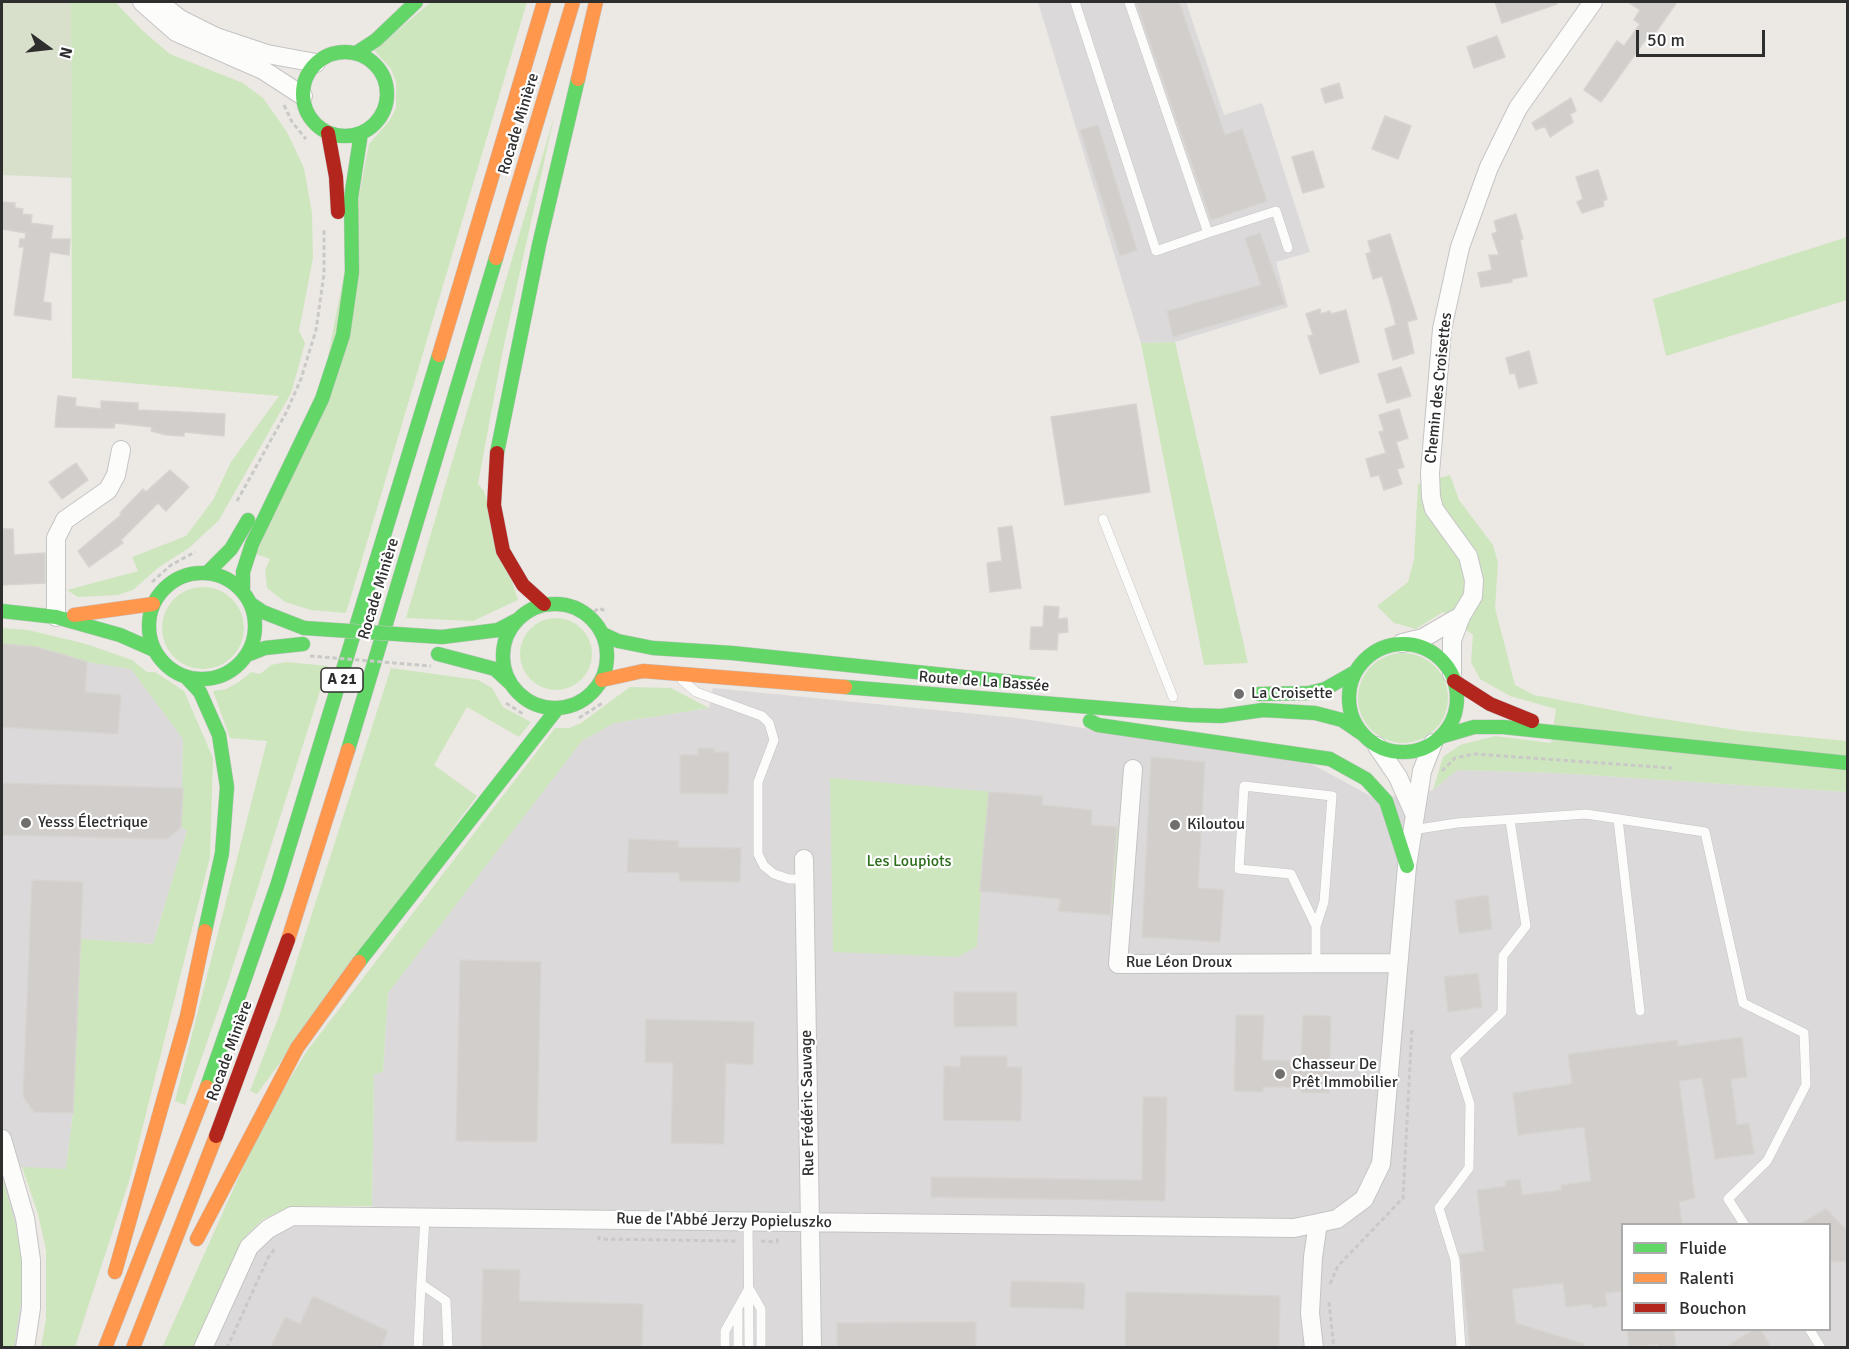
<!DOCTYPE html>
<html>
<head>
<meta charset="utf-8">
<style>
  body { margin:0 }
  #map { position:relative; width:1849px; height:1349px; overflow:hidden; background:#ece8e4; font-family:Signika,sans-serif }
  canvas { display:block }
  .frame { position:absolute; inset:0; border:3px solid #2e2e2e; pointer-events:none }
  .legend { position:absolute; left:1621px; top:1223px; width:210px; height:108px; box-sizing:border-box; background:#fff; border:2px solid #ababab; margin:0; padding:8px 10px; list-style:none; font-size:18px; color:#2e2e2e }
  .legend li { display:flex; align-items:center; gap:12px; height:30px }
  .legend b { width:30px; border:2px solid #ababab }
  .north { position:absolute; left:18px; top:18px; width:60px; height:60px; -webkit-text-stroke:4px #fff; paint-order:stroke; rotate:105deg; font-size:16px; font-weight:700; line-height:24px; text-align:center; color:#2e2e2e }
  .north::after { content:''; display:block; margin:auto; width:21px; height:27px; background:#2e2e2e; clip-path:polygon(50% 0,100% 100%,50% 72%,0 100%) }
  .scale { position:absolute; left:1636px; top:30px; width:129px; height:27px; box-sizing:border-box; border:3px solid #2e2e2e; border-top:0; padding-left:8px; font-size:18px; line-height:21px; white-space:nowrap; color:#2e2e2e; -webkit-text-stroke:4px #fff; paint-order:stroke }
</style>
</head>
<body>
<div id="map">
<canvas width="1849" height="1349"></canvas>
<div class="frame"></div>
<ul class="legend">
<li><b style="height:8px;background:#63d668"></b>Fluide</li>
<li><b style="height:8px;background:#ff974d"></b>Ralenti</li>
<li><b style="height:8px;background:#b3261e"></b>Bouchon</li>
</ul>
<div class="north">N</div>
<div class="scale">50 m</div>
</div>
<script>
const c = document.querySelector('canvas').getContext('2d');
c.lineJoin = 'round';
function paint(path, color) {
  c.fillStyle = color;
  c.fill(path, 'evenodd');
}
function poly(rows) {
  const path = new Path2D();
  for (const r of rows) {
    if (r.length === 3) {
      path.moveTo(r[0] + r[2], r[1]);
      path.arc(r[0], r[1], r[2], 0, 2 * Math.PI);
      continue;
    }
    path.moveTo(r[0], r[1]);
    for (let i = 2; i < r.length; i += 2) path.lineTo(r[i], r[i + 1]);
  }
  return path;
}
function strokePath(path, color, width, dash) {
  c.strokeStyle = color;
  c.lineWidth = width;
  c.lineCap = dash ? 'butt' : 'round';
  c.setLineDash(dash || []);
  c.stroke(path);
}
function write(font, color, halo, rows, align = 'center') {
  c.font = font + ' Signika,sans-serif';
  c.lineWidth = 4.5;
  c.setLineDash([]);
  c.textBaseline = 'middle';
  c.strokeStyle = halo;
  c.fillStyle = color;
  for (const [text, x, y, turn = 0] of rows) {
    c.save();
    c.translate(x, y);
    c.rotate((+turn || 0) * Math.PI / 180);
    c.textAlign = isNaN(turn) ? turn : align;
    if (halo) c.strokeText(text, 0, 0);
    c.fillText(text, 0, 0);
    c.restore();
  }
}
paint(poly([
  [1038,2,1186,2,1224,115,1262,103,1310,252,1276,262,1288,307,1175,342,1141,343],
  [2,644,37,647,87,662,131,669,183,738,181,827,187,831,153,944,81,939,73,1113,66,1170,11,1167,25,1218,25,1348,2,1347],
  [713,688,1017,718,1308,762,1376,799,1433,790,1457,770,1558,773,1847,792,1847,1347,203,1348,249,1247,292,1216,379,1217,372,1206,374,1073,383,1072,388,993,522,816,582,741,614,723,709,708],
  [1622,1224,1830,1224,1830,1330,1622,1330]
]), '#dcd9db');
paint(poly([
  [71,2,115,2,143,31,170,54,243,83,263,98,287,132,304,168,312,213,313,258,299,331,305,343,291,393,219,520,189,548,159,567,133,590,118,595,78,597,67,590,138,571,132,557,186,536,213,500,231,462,279,396,72,378],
  [431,2,527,2,346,613,311,610,285,602,267,588,265,570,270,559,256,554,315,424,369,144,390,120,396,108,396,82,391,69,374,50],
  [554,117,502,354,478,484,484,491,518,600,473,621,406,618],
  [1847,237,1847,300,1666,356,1653,299],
  [1175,342,1248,663,1204,665,1141,343],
  [1450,475,1459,500,1493,545,1498,563,1495,608,1515,685,1534,695,1643,716,1743,731,1847,741,1847,792,1558,773,1457,770,1433,790,1443,757,1460,745,1495,736,1551,743,1556,709,1510,696,1480,679,1471,662,1473,635,1443,612,1416,629,1394,623,1377,606,1408,582,1414,559,1418,484],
  [203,628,41],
  [556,654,36],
  [2,628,28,630,86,644,132,660,147,672,155,672,184,691,213,758,210,857,130,1178,75,1347,41,1347,46,1319,46,1250,38,1214,22,1167,66,1169,73,1113,81,939,153,944,187,831,181,827,183,739,131,669,87,662,37,647,2,644],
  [1403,698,45],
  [286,662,328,666,227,985,185,1105,175,1101,267,741,230,738,213,691,226,689,239,682,251,672,260,674,271,665],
  [391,668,478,680,492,688,503,707,531,722,519,737,467,707,434,765,477,796,257,1094,250,1091,279,1016],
  [630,687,671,688,709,708,614,723,582,741,388,993,383,1072,374,1074,372,1206,300,1206,281,1211,262,1220,246,1236,194,1347,162,1348,264,1121,307,1051,555,728,569,728,581,723],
  [830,778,1043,796,1042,805,1092,810,1091,825,1121,828,1115,904,981,891,977,946,958,957,833,952],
  [2,1176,20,1240,24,1281,14,1347,2,1347]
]), '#cee6be');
paint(poly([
  [2,2,71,2,72,178,2,175]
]), '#d8e0cc');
const building = poly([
  [1136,2,1179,2,1225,135,1242,129,1267,201,1211,220,1136,2],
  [1495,2,1557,2,1557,4,1502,23,1495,2],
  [1628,2,1677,2,1649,42,1646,39,1601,102,1584,90,1617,41,1624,46,1640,24,1634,20,1640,10,1628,2],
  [1497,36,1505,57,1474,68,1467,47,1497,36],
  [1339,83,1343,98,1325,103,1321,89,1339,83],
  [1571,98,1576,111,1570,114,1573,122,1550,137,1545,126,1536,130,1532,123,1571,98],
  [1385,116,1411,126,1398,159,1372,149,1385,116],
  [1098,125,1137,250,1120,256,1080,130,1098,125],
  [1313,151,1324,187,1303,193,1292,157,1313,151],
  [1598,170,1607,199,1603,201,1604,206,1582,213,1577,202,1583,199,1576,177,1598,170],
  [2,202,15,203,15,208,23,209,22,214,32,215,31,223,53,226,51,239,70,239,69,255,50,252,43,302,51,303,51,320,14,315,24,247,19,247,20,239,25,239,26,233,2,229,2,202],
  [1516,214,1523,239,1520,240,1527,276,1512,279,1512,282,1481,287,1478,273,1492,270,1489,255,1499,255,1492,234,1497,232,1494,221,1516,214],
  [1260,233,1285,304,1173,337,1167,311,1261,285,1245,238,1260,233],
  [1390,234,1417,319,1407,322,1414,353,1393,360,1385,329,1396,325,1390,302,1382,276,1373,279,1366,254,1371,252,1368,241,1390,234],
  [1320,309,1321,314,1330,311,1331,314,1346,310,1359,362,1320,374,1308,336,1313,335,1306,314,1320,309],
  [1529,351,1537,383,1519,388,1515,373,1510,374,1506,358,1529,351],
  [1401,367,1411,396,1387,403,1378,374,1401,367],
  [58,396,76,398,75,406,101,409,101,401,138,403,138,410,225,414,224,436,184,432,184,436,167,435,151,431,152,427,115,423,114,428,55,427,58,396],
  [1136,404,1150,492,1065,505,1051,417,1136,404],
  [1399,409,1408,438,1396,442,1404,467,1397,469,1402,484,1384,490,1379,475,1371,477,1366,459,1386,453,1379,432,1384,431,1379,415,1399,409],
  [76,463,88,480,62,499,49,482,76,463],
  [170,470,189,487,166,511,158,503,121,540,123,543,89,567,78,551,122,514,120,513,143,489,146,492,170,470],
  [1012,526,1021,588,990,592,987,563,1002,561,998,528,1012,526],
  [2,529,13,529,14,555,45,553,45,583,2,585,2,529],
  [1044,606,1059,607,1058,619,1067,618,1068,632,1058,633,1057,650,1030,649,1031,627,1043,627,1044,606],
  [2,644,37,647,87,662,85,692,121,695,118,734,2,727,2,644],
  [698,748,714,748,714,752,729,752,728,794,680,793,680,755,698,755,698,748],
  [1151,757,1205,762,1198,888,1224,890,1220,942,1142,937,1151,757],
  [2,783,183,788,181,827,167,839,2,835,2,783],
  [989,792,1043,796,1042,805,1092,810,1091,825,1117,827,1110,915,1058,911,1061,899,980,891,989,792],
  [629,839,679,841,678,847,741,848,740,882,679,881,679,873,627,872,629,839],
  [32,880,83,882,73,1113,34,1112,23,1096,32,880],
  [1488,895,1492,929,1459,934,1455,900,1488,895],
  [460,960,541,962,537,1142,456,1141,460,960],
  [1478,973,1482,1007,1448,1012,1444,977,1478,973],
  [954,992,1017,992,1017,1026,954,1027,954,992],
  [1236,1015,1264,1015,1262,1060,1301,1061,1303,1015,1331,1016,1329,1093,1301,1092,1301,1088,1286,1087,1263,1087,1263,1092,1234,1091,1236,1015],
  [646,1019,754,1022,753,1065,726,1063,724,1144,671,1143,673,1063,645,1062,646,1019],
  [1742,1037,1747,1077,1731,1079,1737,1125,1749,1123,1754,1154,1715,1159,1702,1078,1679,1081,1695,1198,1679,1202,1682,1224,1623,1224,1623,1291,1605,1293,1607,1306,1593,1308,1592,1304,1566,1307,1563,1283,1512,1289,1516,1323,1584,1344,1584,1347,1470,1347,1460,1254,1484,1251,1477,1190,1506,1186,1505,1181,1520,1179,1522,1195,1561,1190,1561,1185,1591,1181,1584,1127,1518,1135,1513,1093,1572,1084,1568,1054,1677,1040,1678,1046,1742,1037],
  [961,1056,1007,1056,1007,1067,1022,1067,1021,1121,943,1120,944,1066,960,1067,961,1056],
  [1143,1097,1167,1097,1165,1201,931,1197,931,1177,1142,1180,1143,1097],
  [1826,1209,1848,1231,1848,1261,1830,1262,1830,1224,1800,1224,1826,1209],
  [483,1269,520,1270,519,1301,643,1304,642,1347,481,1347,483,1269],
  [1011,1281,1085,1283,1084,1309,1010,1307,1011,1281],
  [1126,1292,1280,1296,1279,1347,1125,1347,1126,1292],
  [313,1296,388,1331,381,1347,271,1347,285,1317,300,1324,313,1296],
  [976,1322,976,1347,837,1347,837,1323,976,1322],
  [1627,1329,1674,1329,1676,1347,1658,1347,1658,1344,1629,1347,1627,1329],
  [1755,1329,1760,1329,1771,1347,1726,1347,1755,1329]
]);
paint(building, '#d1cecb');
strokePath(building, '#d7d4d0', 1.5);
const lane = poly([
  [1075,2,1156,251,1208,233],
  [1129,2,1208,233,1276,211,1288,248],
  [1103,519,1173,697],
  [682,680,696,692,762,716,769,723,774,740,758,782,758,854,764,866,774,874,789,879,804,879],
  [1618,819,1640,1011],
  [1412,830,1457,823,1586,814,1705,832,1743,1003,1804,1033,1806,1085,1767,1161,1728,1199,1744,1224],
  [1316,926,1291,874,1239,869,1244,786,1332,796,1324,902,1316,926,1316,963],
  [748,1221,749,1348],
  [421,1284,425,1218],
  [750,1290,761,1309,761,1348],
  [738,1310,738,1348],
  [1810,1330,1821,1348],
  [418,1348,421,1284,446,1301,448,1348],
  [725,1348,725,1331,748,1290],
  [1461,1348,1455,1260,1439,1208,1469,1168,1470,1104,1455,1057,1502,1012,1503,956,1526,926,1510,820]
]);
const street = poly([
  [142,2,176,32,263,70,303,96],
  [162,5,180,19,216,37,267,54,316,63],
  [56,617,56,538,65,520,108,490,116,475,121,450],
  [1402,643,1423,638,1461,616],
  [1452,674,1452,640,1461,616,1473,596,1474,580,1468,556,1434,509,1431,497,1430,473,1442,329,1460,247,1489,167,1518,108,1593,2],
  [1377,746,1398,777,1414,813],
  [1133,769,1118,964,1398,963],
  [804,859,812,1348],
  [2,1139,25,1218,31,1260,31,1308,25,1348],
  [203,1348,249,1247,268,1229,292,1216,1294,1228,1318,1223],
  [1314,1348,1310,1313,1313,1257,1318,1223,1337,1219,1364,1199,1381,1164,1407,866,1422,771,1433,743]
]);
const fast = poly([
  [345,94,42],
  [356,53,376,40,416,2],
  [497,453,539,245,578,79],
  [202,626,53],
  [207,573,231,549,248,520],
  [243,592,243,572,252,544,322,399,343,335,352,272,351,198,361,133],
  [555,656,52],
  [251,604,263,612,304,628],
  [2,611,56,617,120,635,154,650],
  [603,634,618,641,653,648,732,653,1032,684],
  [442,637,498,630,517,620],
  [1403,698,54],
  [438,654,495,669,509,682],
  [247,655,265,648,303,644],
  [186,677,200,692,219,735,227,787,222,853,205,931],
  [845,687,1189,715,1221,716,1263,710,1315,713,1342,720,1361,733],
  [1259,694,1309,693,1325,689,1355,672],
  [1090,721,1098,725,1330,759,1366,779,1386,801,1407,866],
  [1440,737,1474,727,1503,727,1848,763],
  [348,750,496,258],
  [359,962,557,709],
  [207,1087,277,886,439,355]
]);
const slow = poly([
  [578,79,596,2],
  [496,258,573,2],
  [439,355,544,2],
  [74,615,153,604],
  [602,680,643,671,845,687],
  [288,940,348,750],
  [197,1239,297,1048,359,962],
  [115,1272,187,1016,205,931],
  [105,1348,207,1087],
  [133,1348,216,1136]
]);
const jam = poly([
  [328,133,336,177,338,212],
  [497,453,494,505,503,551,523,585,544,604],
  [1454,681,1490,704,1532,721],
  [216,1136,288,940]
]);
strokePath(lane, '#c5c4c5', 10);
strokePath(street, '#c5c4c5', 20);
strokePath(fast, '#c5c4c5', 15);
strokePath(slow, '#c5c4c5', 15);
strokePath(jam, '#c5c4c5', 15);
strokePath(poly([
  [284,105,292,122,306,139],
  [237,501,286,413,301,379,316,330,324,274,324,229],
  [152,582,171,565,195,552],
  [588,616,599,608,607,612],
  [506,703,523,714],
  [579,718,604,702],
  [1442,771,1455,758,1474,754,1672,768],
  [599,1236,599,1239,736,1241],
  [761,1241,777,1242,778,1238],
  [1330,1284,1338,1266,1403,1198,1412,1027],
  [1329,1302,1334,1348],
  [227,1348,268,1258,276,1247]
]), '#c9c9c8', 3, [4.5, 3]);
strokePath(lane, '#fcfcfb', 9);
strokePath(street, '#fcfcfb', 18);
strokePath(fast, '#63d668', 14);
strokePath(slow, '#ff974d', 14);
strokePath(jam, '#b3261e', 14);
const fastBridge = poly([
  [304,628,442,637]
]);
strokePath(fastBridge, '#c5c4c5', 15, []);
strokePath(poly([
  [310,656,431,666]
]), '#c9c9c8', 3, [4.5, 3]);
strokePath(fastBridge, '#63d668', 14);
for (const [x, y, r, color] of [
  [1239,694,6,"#706f6e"],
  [26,823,6,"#706f6e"],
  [1175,825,6,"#706f6e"],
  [1280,1074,6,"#706f6e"]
]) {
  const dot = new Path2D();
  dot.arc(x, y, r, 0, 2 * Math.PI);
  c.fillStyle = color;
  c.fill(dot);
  strokePath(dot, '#fff', 2);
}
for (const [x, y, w] of [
  [342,680,42]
]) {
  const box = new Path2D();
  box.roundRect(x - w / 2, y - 12, w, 24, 4.5);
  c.fillStyle = '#fff';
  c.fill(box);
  strokePath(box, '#2e2e2e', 1.5);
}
write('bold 15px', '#2e2e2e', null, [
  ["A 21",342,680]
]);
write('16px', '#2e2e2e', '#fff', [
  ["Rocade Minière",519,124,-73],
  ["Chemin des Croisettes",1439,388,-84],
  ["Rocade Minière",379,589,-73],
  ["Route de La Bassée",984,682,4],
  ["Rue Léon Droux",1179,963],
  ["Rocade Minière",230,1051,-70],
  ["Rue Frédéric Sauvage",808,1103,-91],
  ["Rue de l'Abbé Jerzy Popieluszko",724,1221,1]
]);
write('16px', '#2e2e2e', '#fff', [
  ["La Croisette",1251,694],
  ["Yesss Électrique",38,823],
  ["Kiloutou",1187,825],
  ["Chasseur De",1292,1065],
  ["Prêt Immobilier",1292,1083]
], 'left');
write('16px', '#2c6e1b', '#fff', [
  ["Les Loupiots",909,862]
]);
</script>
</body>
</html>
